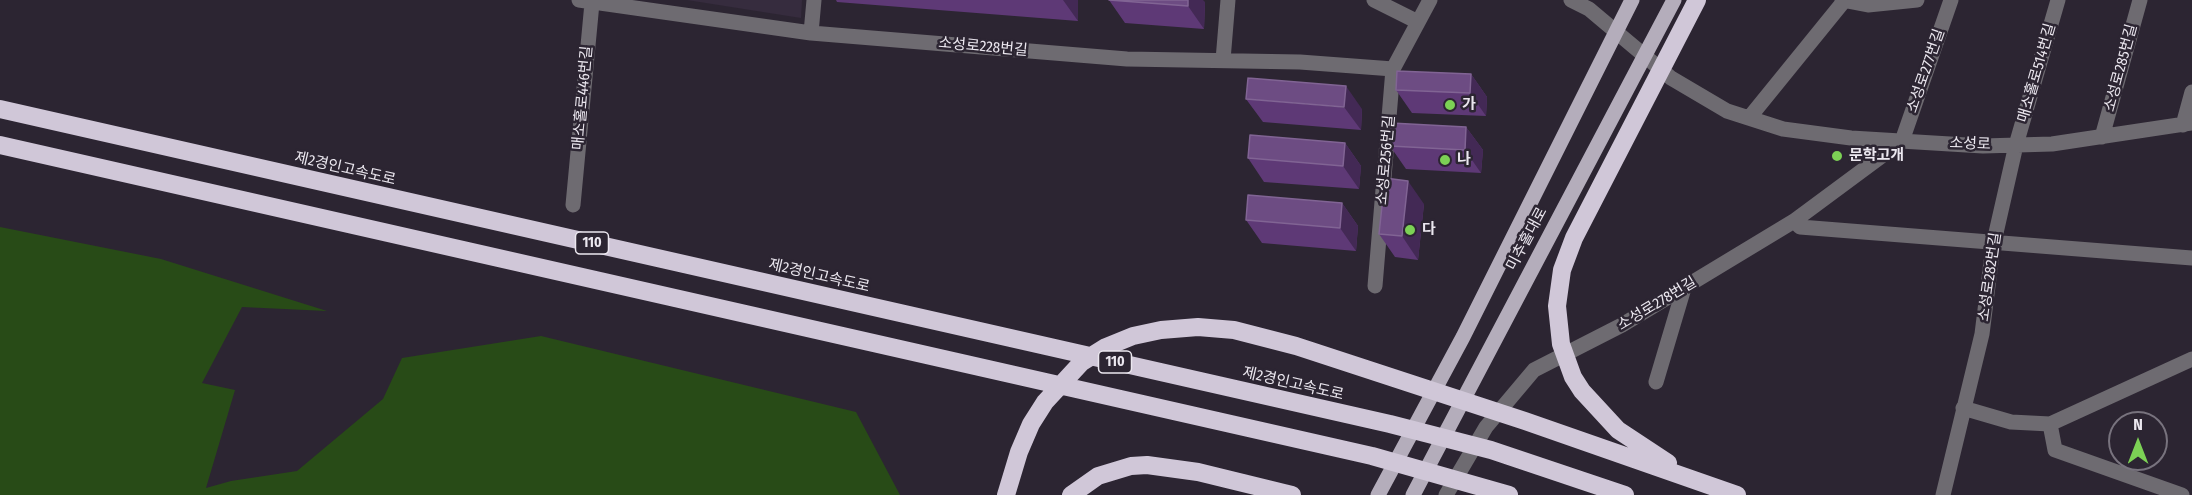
<!DOCTYPE html>
<html>
<head>
<meta charset="utf-8">
<style>
  body { margin:0 }
  #map { position:relative; width:2192px; height:495px; overflow:hidden; background:#2c2532; font-family:"Fira Sans Condensed",sans-serif }
  canvas { display:block }
  .north { position:absolute; left:2108px; top:411px; width:60px; height:60px; box-sizing:border-box; background:#2c2532; border:2px solid #78737e; border-radius:50%; rotate:0deg; font-size:16px; font-weight:700; line-height:24px; text-align:center; color:#ebe7ef }
  .north::after { content:''; display:block; margin:auto; width:21px; height:27px; background:#7cd155; clip-path:polygon(50% 0,100% 100%,50% 72%,0 100%) }
</style>
</head>
<body>
<div id="map">
<canvas width="2192" height="495"></canvas>
<div class="north">N</div>
</div>
<script>
const c = document.querySelector('canvas').getContext('2d');
c.lineJoin = 'round';
function paint(path, color) {
  c.fillStyle = color;
  c.fill(path, 'evenodd');
}
function poly(rows) {
  const path = new Path2D();
  for (const r of rows) {
    path.moveTo(r[0], r[1]);
    for (let i = 2; i < r.length; i += 2) path.lineTo(r[i], r[i + 1]);
  }
  return path;
}
function strokePath(path, color, width, dash) {
  c.strokeStyle = color;
  c.lineWidth = width;
  c.lineCap = dash ? 'butt' : 'round';
  c.setLineDash(dash || []);
  c.stroke(path);
}
function write(font, color, halo, rows, align = 'center') {
  c.font = font + ' "Fira Sans Condensed","Noto Sans KR",sans-serif';
  c.lineWidth = 5;
  c.setLineDash([]);
  c.textBaseline = 'middle';
  c.strokeStyle = halo;
  c.fillStyle = color;
  for (const [text, x, y, turn = 0] of rows) {
    c.save();
    c.translate(x, y);
    c.rotate((+turn || 0) * Math.PI / 180);
    c.textAlign = isNaN(turn) ? turn : align;
    if (halo) c.strokeText(text, 0, 0);
    c.fillText(text, 0, 0);
    c.restore();
  }
}
paint(poly([
  [687,0,802,0,801,18]
]), '#362c3e');
paint(poly([
  [0,227,161,259,327,311,242,307,202,383,235,390,206,488,231,481,297,471,383,399,402,358,541,336,856,412,900,495,0,495]
]), '#284b17');
strokePath(poly([
  [579,0,811,33,1127,59,1300,62,1393,69],
  [1374,0,1418,22],
  [1571,0,1589,9,1671,78,1727,111,1783,129,1851,138,1983,146,2052,144,2192,123],
  [1842,0,1868,5,1917,0],
  [811,33,814,0],
  [1223,60,1228,0],
  [1749,118,1844,1],
  [2183,125,2192,92],
  [2102,137,2140,0],
  [573,205,592,3],
  [1794,221,1800,227,2192,258],
  [1375,286,1393,69,1430,0],
  [1656,382,1684,288],
  [1963,408,2011,422,2050,424,2192,359],
  [2050,424,2055,450,2182,495],
  [1446,495,1486,427,1534,370,1622,325,1794,221,1902,141,1951,0],
  [1943,495,1982,334,1993,246,2016,145,2058,0]
]), '#6e6b71', 15);
strokePath(poly([
  [1378,495,1463,337,1632,0],
  [1413,495,1674,0]
]), '#b4adbb', 15);
strokePath(poly([
  [0,109,1390,424,1491,450,1625,495],
  [0,145,1372,456,1509,495],
  [1668,463,1618,430,1582,391,1573,377,1561,344,1557,306,1562,270,1574,238,1697,0],
  [1006,495,1019,452,1031,424,1045,402,1082,362,1106,347,1133,336,1161,330,1198,327,1234,330,1296,346,1525,421,1737,495],
  [1071,495,1098,476,1131,466,1147,465,1198,472,1292,495]
]), '#d0c7d8', 18);
paint(poly([
  [836,0,1078,0,1078,21,837,2],
  [1109,0,1205,2,1204,29,1125,23],
  [1471,74,1487,97,1486,116,1412,113,1396,90],
  [1246,99,1362,109,1361,130,1263,122],
  [1466,127,1483,150,1481,173,1406,169,1390,146],
  [1345,143,1361,166,1359,189,1264,182,1248,158],
  [1342,203,1358,226,1356,251,1262,243,1246,220],
  [1424,204,1418,260,1395,257,1379,234]
]), '#5e3976');
paint(poly([
  [1063,0,1078,0,1078,21],
  [1188,0,1203,0,1205,2,1204,29,1188,6],
  [1471,74,1487,97,1486,116,1470,93],
  [1346,86,1362,109,1361,130,1344,107],
  [1466,127,1483,150,1481,173,1465,150],
  [1345,143,1361,166,1359,189,1343,166],
  [1408,181,1424,204,1418,260,1402,236],
  [1342,203,1358,226,1356,251,1340,228]
]), '#432955');
const building = poly([
  [1109,0,1188,0,1188,6,1109,0],
  [1397,71,1471,74,1470,93,1396,90,1397,71],
  [1248,78,1346,86,1344,107,1246,99,1248,78],
  [1391,123,1466,127,1465,150,1390,146,1391,123],
  [1250,135,1345,143,1343,166,1248,158,1250,135],
  [1385,178,1408,181,1402,236,1379,234,1385,178],
  [1248,195,1342,203,1340,228,1246,220,1248,195]
]);
paint(building, '#6d4c83');
strokePath(building, '#816494', 1.5);
for (const [x, y, r, color] of [
  [1450,105,6,"#7cd155"],
  [1837,156,6,"#7cd155"],
  [1445,160,6,"#7cd155"],
  [1410,230,6,"#7cd155"]
]) {
  const dot = new Path2D();
  dot.arc(x, y, r, 0, 2 * Math.PI);
  c.fillStyle = color;
  c.fill(dot);
  strokePath(dot, '#2c2532', 2);
}
for (const [x, y, w] of [
  [592,243,33],
  [1115,362,33]
]) {
  const box = new Path2D();
  box.roundRect(x - w / 2, y - 11, w, 22, 4.5);
  c.fillStyle = '#2c2532';
  c.fill(box);
  strokePath(box, '#ebe7ef', 1.5);
}
write('bold 14px', '#ebe7ef', null, [
  ["110",592,243],
  ["110",1115,362]
]);
write('15px', '#ebe7ef', '#2c2532', [
  ["소성로228번길",983,47,5],
  ["소성로285번길",2121,68,-75],
  ["소성로277번길",1926,71,-71],
  ["매소홀로514번길",2037,73,-74],
  ["매소홀로446번길",583,98,-85],
  ["소성로",1970,144,2],
  ["소성로256번길",1386,160,-85],
  ["제2경인고속도로",345,169,13],
  ["미추홀대로",1527,239,-62],
  ["제2경인고속도로",819,276,13],
  ["소성로282번길",1990,277,-82],
  ["소성로278번길",1657,304,-31],
  ["제2경인고속도로",1293,384,13]
]);
write('bold 15px', '#ebe7ef', '#2c2532', [
  ["가",1462,105],
  ["문학고개",1849,156],
  ["나",1457,160],
  ["다",1422,230]
], 'left');
</script>
</body>
</html>
